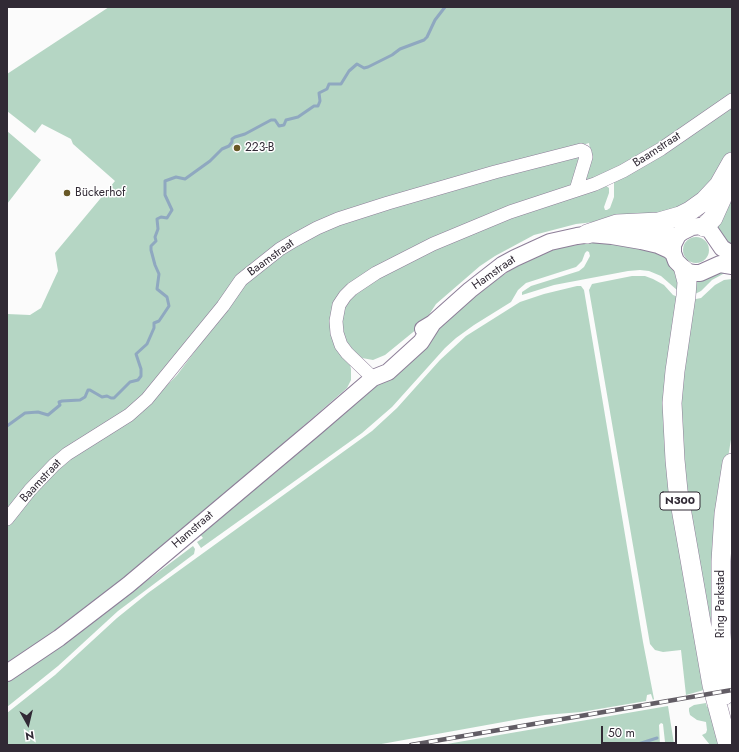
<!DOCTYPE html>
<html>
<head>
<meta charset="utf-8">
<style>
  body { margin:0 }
  #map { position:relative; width:739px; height:752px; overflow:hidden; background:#fbfbfb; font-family:Jost,sans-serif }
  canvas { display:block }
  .frame { position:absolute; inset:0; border:8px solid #312a35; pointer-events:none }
  .north { position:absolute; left:8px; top:704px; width:40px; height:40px; -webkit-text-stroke:3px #fff; paint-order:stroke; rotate:172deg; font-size:11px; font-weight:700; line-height:16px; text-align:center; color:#312a35 }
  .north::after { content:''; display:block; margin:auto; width:14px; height:18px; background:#312a35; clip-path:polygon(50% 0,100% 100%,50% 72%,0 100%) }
  .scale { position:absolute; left:601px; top:726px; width:76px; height:18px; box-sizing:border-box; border:2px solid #312a35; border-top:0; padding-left:5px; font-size:12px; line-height:14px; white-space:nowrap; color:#312a35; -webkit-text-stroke:3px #fff; paint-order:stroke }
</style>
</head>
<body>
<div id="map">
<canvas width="739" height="752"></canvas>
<div class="frame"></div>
<div class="north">N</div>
<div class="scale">50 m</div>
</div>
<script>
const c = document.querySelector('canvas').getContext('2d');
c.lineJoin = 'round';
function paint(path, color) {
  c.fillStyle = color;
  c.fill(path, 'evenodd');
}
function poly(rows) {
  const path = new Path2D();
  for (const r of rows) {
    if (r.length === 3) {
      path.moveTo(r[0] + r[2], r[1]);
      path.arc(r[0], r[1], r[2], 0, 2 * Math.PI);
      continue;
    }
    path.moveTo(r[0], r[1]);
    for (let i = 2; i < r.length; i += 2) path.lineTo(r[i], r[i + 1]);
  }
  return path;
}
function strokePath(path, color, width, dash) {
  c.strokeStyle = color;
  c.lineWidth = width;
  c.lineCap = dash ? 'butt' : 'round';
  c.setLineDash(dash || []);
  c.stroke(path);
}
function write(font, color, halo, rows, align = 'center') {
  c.font = font + ' Jost,sans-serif';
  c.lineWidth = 3;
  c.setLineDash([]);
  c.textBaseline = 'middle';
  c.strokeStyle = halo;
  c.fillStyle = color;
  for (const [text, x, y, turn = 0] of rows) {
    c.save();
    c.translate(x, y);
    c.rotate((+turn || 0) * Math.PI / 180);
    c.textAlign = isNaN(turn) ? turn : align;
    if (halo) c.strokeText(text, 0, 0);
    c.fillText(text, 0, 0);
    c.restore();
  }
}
paint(poly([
  [109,7,732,7,732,95,637,158,585,182,591,158,589,143,306,229,206,320,140,399,7,512,7,314,30,315,41,308,58,271,55,253,115,181,73,144,71,139,42,124,35,133,7,111,7,74],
  [732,105,732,155,689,208,612,220,576,224,534,235,495,256,480,266,436,304,423,324,385,355,373,360,362,358,355,352,347,343,344,336,342,318,345,307,350,299,373,281,464,235,605,185,609,188,609,193,604,207,605,210,607,210,610,208,614,197,614,182],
  [7,131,41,160,7,204],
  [569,155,579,158,571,185,568,188,514,206,336,300,351,369,351,380,347,388,160,551,116,587,7,667,7,523,55,467,144,409,177,375,250,278,266,263,321,229],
  [732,186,732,249,714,228],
  [696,250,13],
  [596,242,609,242,663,253,678,272,680,291,677,290,661,276,649,271,640,270,628,271,554,285,522,295,522,292,531,286,579,271,584,267,590,256,589,252,587,251,585,253,582,261,576,267,526,283,518,290,511,302,474,325,456,338,445,348,392,407,362,433,201,548,197,542,203,538,199,533,247,494,275,473,387,377,431,335,483,289,518,265,549,251,564,247],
  [715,271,732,273,723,274,712,280,701,291,695,294,693,278],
  [632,276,645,276,653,279,664,285,673,295,678,297,674,348,704,690,686,695,681,650,663,652,655,650,650,644,589,290,592,284],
  [732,279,732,433,719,514,718,687,676,422,689,298,696,299,701,298,715,285,724,280],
  [577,286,581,286,584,290,643,642,654,699,653,700,651,694,647,695,646,701,581,712,545,715,520,719,376,745,7,745,7,713,55,675,117,618,148,593,372,431,397,408,440,360,466,336,520,302,544,294],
  [732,499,732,719,726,645],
  [193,546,195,549,194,554,118,611,58,666,7,707,7,681,80,631],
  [706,703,707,707,714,706,719,745,710,745,702,735,706,733,707,730,706,722,697,720,690,715,689,711,689,708,694,705],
  [668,706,674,744,665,742,663,724,661,723,659,725,660,745,441,745]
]), '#b5d6c4');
strokePath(poly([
  [7,426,25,413,38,412,48,415,60,405,59,402,62,401,80,400,85,397,88,390,90,390,102,397,107,396,111,398,114,398,130,382,138,380,141,376,141,369,136,354,147,344,154,328,154,323,159,321,169,306,167,297,157,289,159,274,155,265,151,250,151,246,156,241,155,237,158,229,157,219,161,217,167,218,172,210,165,195,165,181,176,177,185,179,210,161,222,149,229,146,232,142,232,139,235,137,245,134,271,120,275,120,279,126,284,125,286,120,298,117,314,106,318,106,320,101,319,93,327,89,329,84,341,84,349,71,357,64,364,68,368,67,392,55,400,49,424,40,427,37,435,20,445,7],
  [635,745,657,738]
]), '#8fa8c0', 3);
const minor = poly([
  [373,378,347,353,341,345,337,333,336,321,339,305,345,296,352,289,376,273,433,244,510,212,595,184,623,171,661,149,732,100],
  [7,519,30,490,54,465,67,454,129,415,147,399,223,306,241,280,280,249,295,240,317,228,338,219,388,203,495,172,581,150,585,152,586,157,576,190]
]);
const major = poly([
  [624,230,670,236,678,235],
  [589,234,612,236,641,241,658,245,669,250,673,253],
  [732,254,722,248,709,229,700,226,692,227,682,232,678,235,673,245,673,253,676,261,687,272,694,273,700,273,720,264,732,266],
  [423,329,433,323,470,290,502,265,515,258,550,242,577,236,599,233],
  [7,673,59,638,128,585,316,427,373,378,388,372,421,342,433,323]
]);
const highway = poly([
  [704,227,713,218,722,198,728,179],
  [587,234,617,224,659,222,680,216,690,211,704,201,719,185,732,162],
  [684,270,687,282,686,296,675,371,672,403,675,460,678,491,712,685,728,745],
  [725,695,721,633,721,561,724,514,732,463]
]);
strokePath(minor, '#8d7e98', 14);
strokePath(major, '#8d7e98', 18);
strokePath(highway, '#8d7e98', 20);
strokePath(minor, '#fff', 13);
strokePath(major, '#fff', 16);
strokePath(highway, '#fff', 19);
const rail = poly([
  [411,745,732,690]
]);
strokePath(rail, '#625d65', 4.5);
strokePath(rail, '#fff', 3, [9]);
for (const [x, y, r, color] of [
  [237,148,4,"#695927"],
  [67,193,4,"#695927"]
]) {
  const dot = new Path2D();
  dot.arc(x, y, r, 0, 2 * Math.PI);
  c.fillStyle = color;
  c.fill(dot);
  strokePath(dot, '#fff', 1.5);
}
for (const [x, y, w] of [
  [680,501,40]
]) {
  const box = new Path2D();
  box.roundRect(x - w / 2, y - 9, w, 18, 3);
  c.fillStyle = '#fff';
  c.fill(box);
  strokePath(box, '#312a35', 1);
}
write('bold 11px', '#312a35', null, [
  ["N300",680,501]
]);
write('12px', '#312a35', '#fff', [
  ["223-B",245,148],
  ["Bückerhof",75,193]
], 'left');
write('12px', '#312a35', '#fff', [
  ["Baamstraat",657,150,-33],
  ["Baamstraat",271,258,-36],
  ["Hamstraat",494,273,-35],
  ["Baamstraat",41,481,-47],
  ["Hamstraat",193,530,-41],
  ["Ring Parkstad",721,604,-90]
]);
</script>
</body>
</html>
